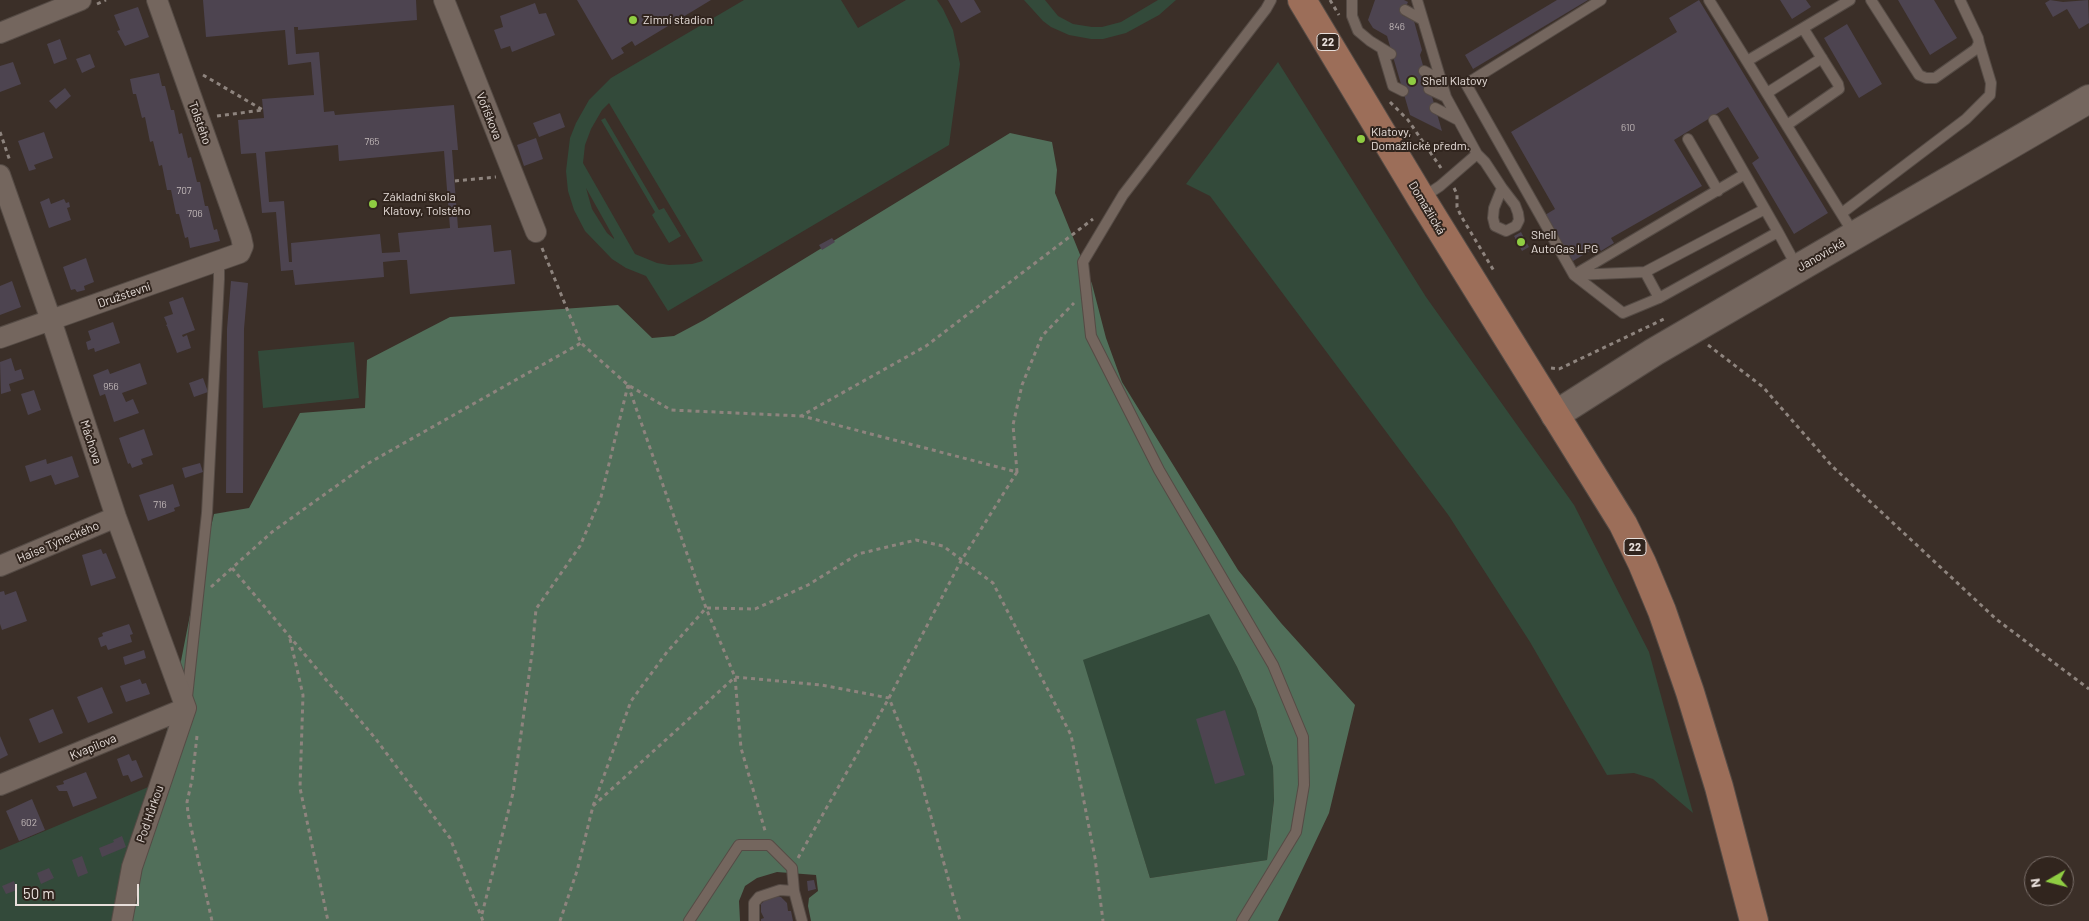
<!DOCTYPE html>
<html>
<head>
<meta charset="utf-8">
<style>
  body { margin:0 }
  #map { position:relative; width:2089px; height:921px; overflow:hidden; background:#3b2f28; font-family:Barlow,sans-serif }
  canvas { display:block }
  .north { position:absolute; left:2024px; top:856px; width:50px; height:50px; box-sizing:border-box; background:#31251e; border:1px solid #7a6f6a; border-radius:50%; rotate:262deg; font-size:14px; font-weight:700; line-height:20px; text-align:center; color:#e8dfdb }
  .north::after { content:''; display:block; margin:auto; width:18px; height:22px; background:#8fcd42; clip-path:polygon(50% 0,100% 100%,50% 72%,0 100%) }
  .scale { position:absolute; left:15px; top:884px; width:124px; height:22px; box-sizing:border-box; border:2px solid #e8dfdb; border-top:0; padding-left:6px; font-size:15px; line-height:18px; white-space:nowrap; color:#e8dfdb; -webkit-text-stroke:4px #31251e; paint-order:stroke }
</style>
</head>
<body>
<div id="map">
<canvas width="2089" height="921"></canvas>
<div class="north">N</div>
<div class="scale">50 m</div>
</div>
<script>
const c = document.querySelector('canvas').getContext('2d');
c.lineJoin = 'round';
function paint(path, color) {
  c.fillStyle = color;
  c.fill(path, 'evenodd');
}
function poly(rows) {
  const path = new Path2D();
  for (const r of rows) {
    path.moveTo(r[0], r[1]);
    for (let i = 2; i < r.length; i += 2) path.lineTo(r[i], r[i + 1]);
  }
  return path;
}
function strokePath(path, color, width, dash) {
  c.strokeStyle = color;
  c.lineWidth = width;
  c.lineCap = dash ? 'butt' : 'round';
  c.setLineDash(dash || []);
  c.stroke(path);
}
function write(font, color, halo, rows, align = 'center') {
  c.font = font + ' Barlow,sans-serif';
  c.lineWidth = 4;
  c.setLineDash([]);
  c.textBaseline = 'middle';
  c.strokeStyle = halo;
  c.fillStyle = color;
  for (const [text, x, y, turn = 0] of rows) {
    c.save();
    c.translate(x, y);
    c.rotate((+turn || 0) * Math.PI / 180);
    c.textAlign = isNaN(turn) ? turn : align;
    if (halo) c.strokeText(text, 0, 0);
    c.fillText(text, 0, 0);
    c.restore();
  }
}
paint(poly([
  [744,0,841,0,858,28,906,0,937,0,943,9,953,30,960,64,949,145,668,311,646,276,626,268,612,259,585,231,574,210,568,191,566,171,570,138,576,123,589,100,611,78],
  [609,103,703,261,692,264,669,265,657,263,635,254,583,163,585,145,591,129,602,110],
  [586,188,614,238,614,239,607,233,592,209],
  [1024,0,1045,0,1058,16,1073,24,1092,27,1102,27,1121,22,1158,0,1176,0,1159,15,1126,33,1103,39,1091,39,1069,35,1051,27,1043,21],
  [1278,62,1426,297,1574,505,1649,652,1693,813,1653,779,1634,773,1607,775,1530,642,1449,516,1210,196,1186,184],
  [605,118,659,210,664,208,681,236,669,243,652,215,655,212,601,120],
  [354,342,359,398,263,408,258,351],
  [1209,613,1237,667,1256,709,1273,767,1274,799,1267,860,1150,878,1082,660],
  [153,785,115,921,0,921,0,850]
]), '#334a3a');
paint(poly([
  [1010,133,1052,142,1057,170,1055,193,1092,284,1106,338,1122,382,1238,570,1281,623,1355,705,1329,813,1278,921,811,921,808,906,809,898,818,891,816,875,777,872,757,878,745,886,739,901,740,921,116,921,168,727,191,610,214,514,249,508,300,413,365,408,367,360,450,317,618,305,652,338,674,336,704,320],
  [1209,614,1237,667,1256,709,1273,767,1274,800,1267,860,1150,878,1083,660]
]), '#516f5a');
paint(poly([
  [203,0,416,0,417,20,298,30,298,27,294,27,296,54,319,52,324,112,334,111,335,115,454,105,458,150,452,150,458,228,491,225,494,252,511,250,515,284,410,294,407,260,400,260,383,262,384,277,295,285,293,270,281,271,276,212,262,213,256,153,241,154,238,120,264,118,262,99,314,95,311,62,288,65,285,30,206,37],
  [338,145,339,161,444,151,450,228,398,233,400,252,382,253,380,234,291,243,292,262,289,262,284,201,269,202,265,152],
  [577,0,711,0,635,46,632,41,621,48,624,53,612,60],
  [948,0,974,0,981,12,961,23],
  [1375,0,1404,0,1408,2,1402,15,1414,21,1422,50,1420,55,1442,131,1410,115,1387,36,1373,28,1368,20],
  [1557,0,1588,0,1473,69,1465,55],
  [1699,0,1828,213,1794,234,1752,163,1759,158,1728,107,1674,140,1702,186,1611,238,1614,243,1601,251,1598,246,1573,261,1545,215,1555,209,1511,132,1677,32,1669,18],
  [1780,0,1806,0,1811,7,1792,19],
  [1898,0,1934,0,1957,38,1930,55],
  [2050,0,2063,2,2088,0,2089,23,2079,29,2067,9,2053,17,2045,3],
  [535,3,539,14,546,13,555,35,512,52,510,46,501,49,494,30,503,27,500,16],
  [138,7,149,37,125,46,117,31,120,30,114,15],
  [1847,24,1882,84,1859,98,1824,38],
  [60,39,67,59,54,64,47,44],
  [90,54,95,67,82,73,76,59],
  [13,62,21,84,0,92,0,66],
  [159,73,162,86,165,86,171,110,174,110,179,134,182,133,188,158,191,157,197,182,200,182,205,206,208,206,214,230,217,229,220,241,190,248,188,237,185,238,179,214,176,214,171,190,167,190,162,165,159,166,153,141,150,142,145,117,142,118,136,94,133,94,130,79],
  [65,88,71,96,56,109,49,101],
  [560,113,565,127,539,137,533,123],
  [44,132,53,158,34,165,36,169,29,171,18,141],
  [536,138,543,159,524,166,517,145],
  [49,198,51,204,64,199,66,203,69,202,70,207,67,208,71,220,49,228,40,202],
  [1521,232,1529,247,1522,251,1514,236],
  [832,238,835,242,822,250,819,245],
  [86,258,94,282,84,286,85,290,77,292,75,289,71,290,63,267],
  [12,281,21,307,0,315,0,286],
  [231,281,248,283,244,329,243,493,226,493,227,329],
  [183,297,195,330,182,335,183,337,187,335,191,348,177,353,167,326,166,326,167,324,164,317,173,314,169,302],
  [113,322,120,343,95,352,94,348,88,350,86,342,91,340,88,331],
  [11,358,15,371,21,369,24,379,9,384,11,391,1,394,0,362],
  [140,363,147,384,122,393,126,402,133,399,139,413,114,422,105,394,100,396,93,375,108,369,110,374],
  [203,378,208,392,194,397,189,383],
  [34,390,41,410,28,415,21,394],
  [144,429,153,455,141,459,143,464,132,468,130,463,128,464,119,438],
  [72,456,79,477,55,485,51,475,30,482,25,466,46,459,47,464],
  [200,463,203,472,185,478,182,468],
  [173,484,180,506,174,508,175,511,148,521,139,495],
  [101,549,103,554,106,553,116,578,91,586,82,555],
  [4,591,5,595,16,591,27,621,2,630,0,624,0,592],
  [129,624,133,634,130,635,132,642,108,650,106,645,101,647,98,638,103,636,102,633],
  [144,650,146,658,125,665,123,657],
  [140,679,142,684,146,683,150,694,126,702,120,686],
  [102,687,113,713,88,723,77,697],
  [53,709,63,733,39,743,29,719],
  [1225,710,1245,775,1215,784,1196,719],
  [0,736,8,755,0,759],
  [129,754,132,761,136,760,143,777,131,782,128,775,123,776,117,759],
  [86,772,97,798,73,807,67,791,59,791,56,786,64,784,63,781],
  [32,799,45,830,19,841,6,811],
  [122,836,126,847,102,857,99,848,114,842,113,840],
  [82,856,88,873,78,877,72,860],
  [49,868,54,878,41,884,37,873],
  [814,880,816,889,808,891,807,881],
  [14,881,17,890,6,894,2,886],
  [773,896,781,897,787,903,788,911,791,911,793,921,761,921,761,919,764,918,761,912,761,904,767,898]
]), '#4d4450');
const lane = poly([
  [1352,0,1352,16,1358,31,1370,41,1391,54],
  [1417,0,1446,97,1477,154,1485,162,1502,188,1494,208,1493,218,1495,226,1506,231,1516,226,1519,220,1518,213,1515,205,1502,188],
  [1601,0,1466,84,1574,275,1623,313,1659,298,1778,232,1797,267],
  [1709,0,1854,234],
  [1871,0,1919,75,1926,78,1935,78,1976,49,1979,43,1978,38,1960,0],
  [1405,10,1423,20],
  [1803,28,1850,0],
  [1382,49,1393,86,1403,91],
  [1747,61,1803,28,1838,84,1839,89,1787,125],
  [1424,71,1439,79],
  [1429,89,1446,97],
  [1767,93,1822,58],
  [1435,108,1458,120],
  [1714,120,1778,232],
  [1688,139,1718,191],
  [1745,174,1574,275,1645,272,1765,209],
  [1422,198,1440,186,1477,154],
  [1842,213,1966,119,1990,95,1991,83,1979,43],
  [1645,272,1659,298],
  [187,697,207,513,219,279,219,262],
  [689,921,739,845,769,845,792,868,794,891,802,921],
  [754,921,754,903,759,897,780,890,794,891],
  [1242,921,1296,832,1304,785,1303,737,1273,665,1159,470,1091,336,1083,262,1123,195,1266,9,1271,0]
]);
const street = poly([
  [444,0,536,232],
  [0,33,81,0],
  [0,175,51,320,116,517,186,708],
  [0,338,240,253,243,246,241,237,157,0],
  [0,566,116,517],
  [0,785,186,708],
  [122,921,132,867,186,708]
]);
const secondary = poly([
  [1555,415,1654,352,2089,99]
]);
const primary = poly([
  [1302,0,1421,198,1623,524,1642,563,1662,611,1690,692,1719,787,1754,921]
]);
strokePath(lane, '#554b45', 12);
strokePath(street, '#554b45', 22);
strokePath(secondary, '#554b45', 30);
strokePath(primary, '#554b45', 30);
strokePath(poly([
  [1330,0,1339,15],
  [97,4,106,0],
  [203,75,263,110],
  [1390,102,1408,120,1441,168],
  [217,116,263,110],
  [0,132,10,161],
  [455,181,496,177],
  [1454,188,1457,194,1457,207,1461,216,1494,271],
  [542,248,581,343,628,385,671,410,801,416,926,346,1093,219],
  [1708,345,1763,387,1832,466,1996,619,2089,689],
  [1551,368,1559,369,1664,319],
  [628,385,706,608,735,677,741,748,766,834],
  [1017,472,1013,425,1022,385,1042,336,1074,303],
  [232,568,375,738,450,838,483,921],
  [211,587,272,532,367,464,581,343],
  [290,639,303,695,300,788,328,921],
  [197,736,192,780,187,802,188,814,212,921],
  [593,806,735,677,821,685,889,698,918,770,960,921],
  [798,858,889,698,961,561,1017,472,802,416],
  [482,914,513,793,532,653,536,609,580,546,601,497,628,385],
  [560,921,577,871,593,806,631,701,667,652,706,608,755,609,808,585,858,554,916,540,943,546,993,583,1071,735,1095,858,1103,921]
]), '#8e847e', 3, [4, 4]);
strokePath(lane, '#74665e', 10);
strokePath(street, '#74665e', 20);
strokePath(secondary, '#74665e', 28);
strokePath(primary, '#9c6e59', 28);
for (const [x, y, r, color] of [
  [633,20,5,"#8fcd42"],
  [1412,81,5,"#8fcd42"],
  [1361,139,5,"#8fcd42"],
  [373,204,5,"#8fcd42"],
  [1521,242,5,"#8fcd42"]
]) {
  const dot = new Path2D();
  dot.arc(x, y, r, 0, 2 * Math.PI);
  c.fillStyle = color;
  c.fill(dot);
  strokePath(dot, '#31251e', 2);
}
write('10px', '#c1b8b8', null, [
  ["846",1397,27],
  ["610",1628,128],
  ["765",372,142],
  ["707",184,191],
  ["706",195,214],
  ["956",111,387],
  ["716",160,505],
  ["602",29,823]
]);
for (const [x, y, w] of [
  [1328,42,22],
  [1635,547,22]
]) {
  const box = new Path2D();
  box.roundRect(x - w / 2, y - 8.5, w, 17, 4);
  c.fillStyle = '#31251e';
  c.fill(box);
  strokePath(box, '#e8dfdb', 1);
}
write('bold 11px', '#e8dfdb', null, [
  ["22",1328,42],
  ["22",1635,547]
]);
write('12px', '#e8dfdb', '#31251e', [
  ["Zimní stadion",643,20],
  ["Shell Klatovy",1422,81],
  ["Klatovy,",1371,132],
  ["Domažlické předm.",1371,146],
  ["Základní škola",383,197],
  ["Klatovy, Tolstého",383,211],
  ["Shell",1531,235],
  ["AutoGas LPG",1531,249]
], 'left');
write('12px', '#e8dfdb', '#31251e', [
  ["Voříškova",489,116,68],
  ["Tolstého",200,123,70],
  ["Domažlická",1427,208,59],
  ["Janovická",1821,255,-30],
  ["Družstevní",124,295,-19],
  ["Máchova",91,442,72],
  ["Haise Týneckého",58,542,-23],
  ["Kvapilova",93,747,-23],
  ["Pod Hůrkou",150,814,-71]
]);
</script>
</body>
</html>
